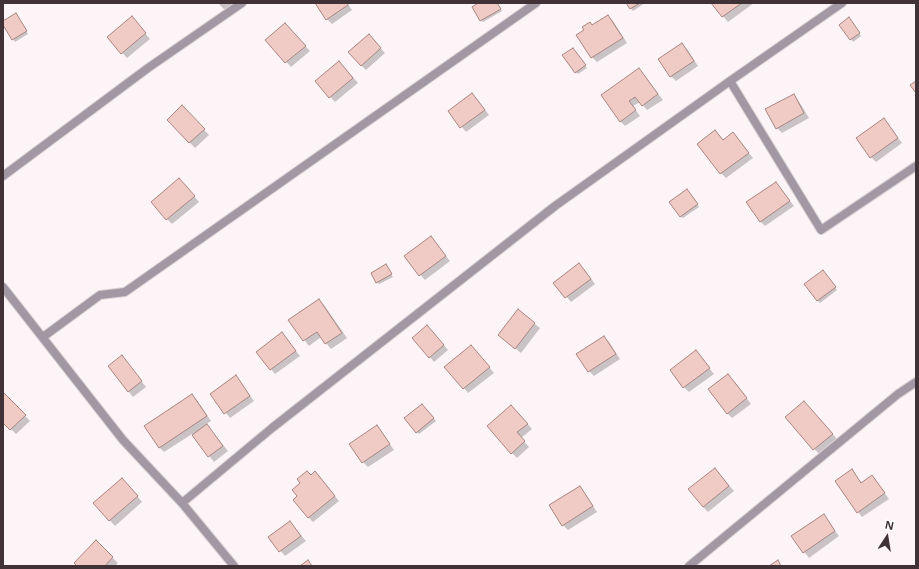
<!DOCTYPE html>
<html>
<head>
<meta charset="utf-8">
<style>
  body { margin:0 }
  #map { position:relative; width:919px; height:569px; overflow:hidden; background:#fcf4f7; font-family:"Noto Sans",sans-serif }
  canvas { display:block }
  .frame { position:absolute; inset:0; border:4px solid #413237; pointer-events:none }
  .north { position:absolute; left:867px; top:517px; width:40px; height:40px; -webkit-text-stroke:3px #fff; paint-order:stroke; rotate:12deg; font-size:11px; font-weight:700; line-height:16px; text-align:center; color:#413237 }
  .north::after { content:''; display:block; margin:auto; width:14px; height:18px; background:#413237; clip-path:polygon(50% 0,100% 100%,50% 72%,0 100%) }
</style>
</head>
<body>
<div id="map">
<canvas width="919" height="569"></canvas>
<div class="frame"></div>
<div class="north">N</div>
</div>
<script>
const c = document.querySelector('canvas').getContext('2d');
c.lineJoin = 'round';
function paint(path, color) {
  c.fillStyle = color;
  c.fill(path, 'evenodd');
}
function poly(rows) {
  const path = new Path2D();
  for (const r of rows) {
    path.moveTo(r[0], r[1]);
    for (let i = 2; i < r.length; i += 2) path.lineTo(r[i], r[i + 1]);
  }
  return path;
}
function strokePath(path, color, width, dash) {
  c.strokeStyle = color;
  c.lineWidth = width;
  c.lineCap = dash ? 'butt' : 'round';
  c.setLineDash(dash || []);
  c.stroke(path);
}
paint(poly([
  [218,3,233,3,225,10],
  [317,3,347,3,352,10,332,24,327,19],
  [480,3,497,3,502,11,483,22,481,20],
  [627,3,645,3,633,11],
  [712,3,754,3,728,22],
  [608,16,613,21,627,43,597,62,592,57,592,26],
  [18,17,28,34,15,42,3,22],
  [851,21,861,36,853,42,851,39],
  [136,22,150,39,127,58,108,37],
  [290,29,310,51,291,67,267,40],
  [373,40,385,53,366,70,361,65],
  [682,44,687,49,698,66,676,81,671,76],
  [575,51,587,68,578,74,576,72],
  [344,67,358,83,335,102,316,81],
  [639,69,663,100,647,110,640,102,633,106,640,116,625,126,620,121],
  [794,95,798,100,809,118,782,133,777,128],
  [477,99,489,115,466,132,449,111],
  [182,107,209,135,195,148,168,120],
  [883,119,902,143,876,162,871,157],
  [715,131,724,141,733,134,753,158,726,178,721,173],
  [776,183,794,206,765,226,760,221],
  [184,184,199,202,172,224,167,219],
  [689,193,699,207,683,218,680,216],
  [435,242,450,261,425,280,405,257],
  [388,268,393,277,379,284,377,282],
  [584,269,595,284,571,302,555,283],
  [825,274,837,290,820,303,817,300],
  [319,300,324,305,347,338,331,349,321,337,309,346,289,320],
  [518,311,540,328,521,353,499,335],
  [432,331,448,350,434,362,430,357],
  [282,334,300,356,275,374,271,369],
  [604,337,609,342,620,359,594,376,589,371],
  [476,351,494,373,468,393,464,388],
  [696,352,714,374,689,392,684,387],
  [122,356,146,387,133,397,109,366],
  [733,380,751,404,732,418,727,413],
  [240,382,254,401,230,418,211,394],
  [3,393,30,421,16,434,3,421],
  [192,395,197,400,211,421,206,424,228,451,214,462,192,434,164,452,159,447],
  [424,407,436,421,419,434,417,432],
  [809,407,837,439,819,454,786,417],
  [516,411,532,429,521,438,529,447,517,458,512,453],
  [377,426,381,431,394,450,368,467,363,462],
  [715,469,734,491,708,512,703,507],
  [852,471,862,483,872,476,889,499,862,517,858,512],
  [311,476,320,477,339,501,313,522,308,517,298,497],
  [127,484,142,502,115,526,94,503],
  [579,487,584,492,597,512,568,530,563,525,550,505],
  [823,515,839,536,809,558,792,536],
  [290,522,306,541,285,556,269,537],
  [96,542,118,563,115,566,78,566]
]), '#0003');
const building = poly([
  [315,3,347,3,348,5,326,20,315,3],
  [478,3,497,3,501,9,480,21,472,7,478,3],
  [626,3,640,3,630,9,626,3],
  [711,3,742,3,722,17,711,3],
  [16,13,27,31,12,40,3,25,3,21,16,13],
  [608,15,623,38,591,58,576,35,584,30,582,27,590,22,592,25,608,15],
  [132,16,146,33,121,54,107,37,132,16],
  [849,17,860,33,850,40,839,25,849,17],
  [285,23,306,46,285,63,265,40,285,23],
  [369,34,381,48,361,66,348,52,369,34],
  [682,43,694,61,670,77,658,59,682,43],
  [573,48,586,65,575,73,562,55,573,48],
  [339,61,353,78,329,98,315,81,339,61],
  [639,68,658,94,642,106,635,97,629,101,636,110,620,122,601,95,639,68],
  [916,81,916,93,910,85,916,81],
  [472,93,485,110,460,128,448,111,472,93],
  [794,94,804,113,776,129,765,109,794,94],
  [182,105,205,129,189,143,167,120,182,105],
  [884,118,898,138,870,158,856,138,884,118],
  [715,130,723,140,733,132,749,153,720,174,697,144,715,130],
  [179,178,195,196,166,220,151,202,179,178],
  [776,182,790,201,760,222,746,202,776,182],
  [687,189,698,204,680,217,669,202,687,189],
  [431,236,446,256,419,276,404,256,431,236],
  [579,263,591,279,565,298,553,283,579,263],
  [386,264,392,274,376,283,371,273,386,264],
  [823,270,836,287,817,301,804,284,823,270],
  [319,299,342,333,325,344,317,332,303,341,288,320,319,299],
  [518,309,535,323,515,349,498,335,518,309],
  [427,325,444,345,429,358,412,338,427,325],
  [282,332,296,351,270,370,256,352,282,332],
  [604,336,616,354,588,372,576,354,604,336],
  [471,345,490,367,463,389,444,367,471,345],
  [696,350,710,368,683,388,670,370,696,350],
  [122,355,142,381,128,392,108,366,122,355],
  [728,374,747,398,727,414,708,389,728,374],
  [236,375,250,396,224,414,210,394,236,375],
  [3,392,26,415,10,430,3,423,3,392],
  [192,394,207,416,159,448,144,426,192,394],
  [804,401,833,434,813,450,785,417,804,401],
  [422,404,434,418,416,433,404,418,422,404],
  [511,405,528,424,517,432,525,441,511,454,487,426,511,405],
  [207,424,223,446,208,457,192,435,207,424],
  [377,425,390,444,362,463,349,444,377,425],
  [715,468,729,486,703,507,688,489,715,468],
  [852,469,861,483,872,475,885,493,857,513,835,481,852,469],
  [307,471,311,475,315,471,335,496,308,518,293,500,297,496,292,490,300,483,297,479,307,471],
  [122,478,138,496,109,521,93,503,122,478],
  [580,486,593,506,562,526,549,505,580,486],
  [824,514,835,531,803,553,791,536,824,514],
  [290,521,301,536,279,552,268,537,290,521],
  [96,540,113,557,105,566,77,566,74,563,96,540],
  [308,560,312,566,300,566,308,560],
  [778,560,781,566,769,566,778,560]
]);
paint(building, '#f0cac4');
strokePath(building, '#a98580', 1);
const minor = poly([
  [730,81,821,230,916,166],
  [3,176,148,68,242,3],
  [3,287,123,440,182,503,234,566],
  [43,337,100,295,125,292,536,3],
  [182,503,272,428,555,206,730,81,842,3],
  [689,566,898,394,916,382]
]);
strokePath(minor, '#dad1d4', 10);
strokePath(minor, '#a298a3', 8);
</script>
</body>
</html>
